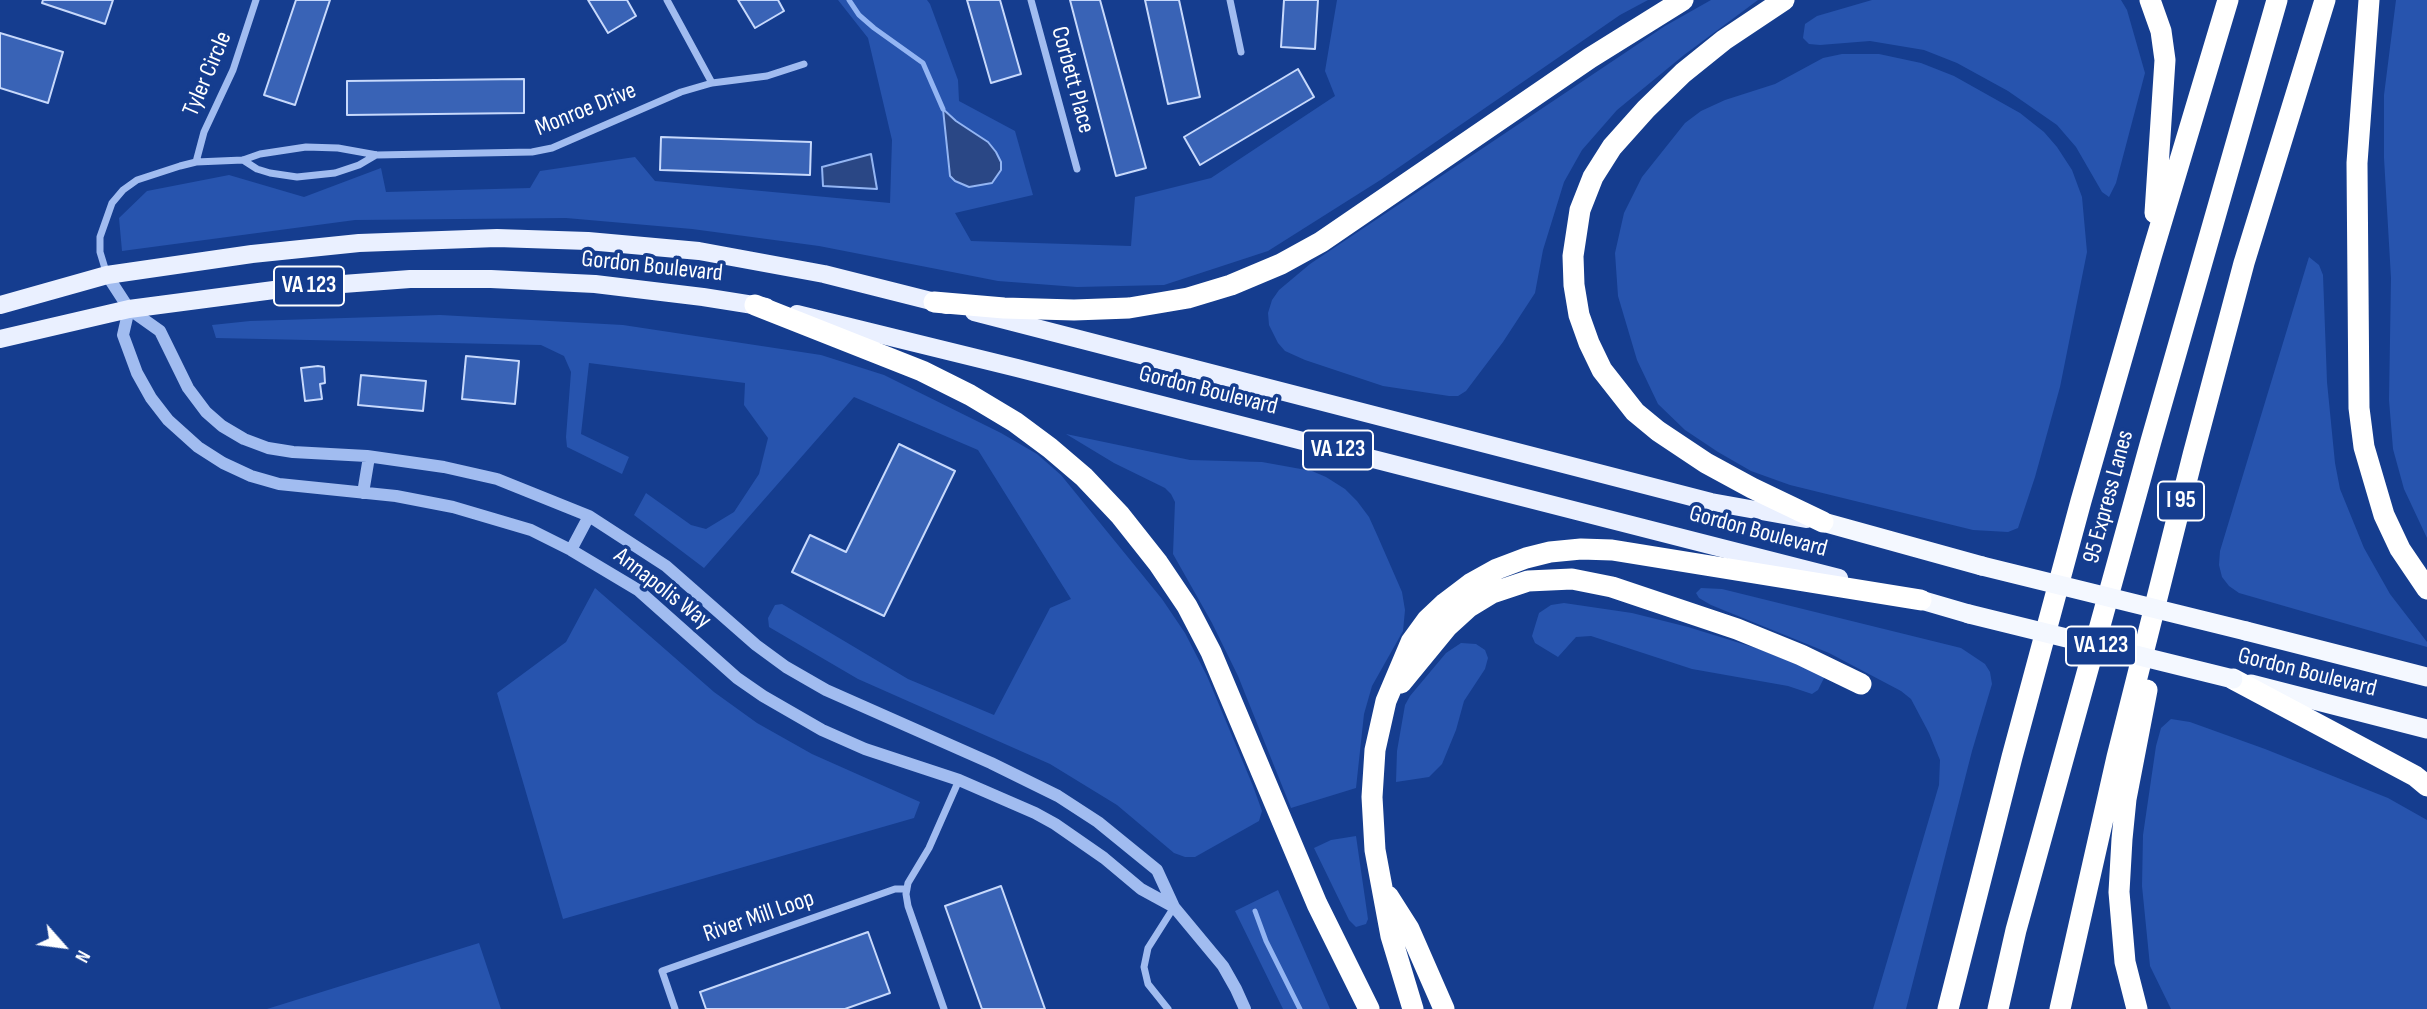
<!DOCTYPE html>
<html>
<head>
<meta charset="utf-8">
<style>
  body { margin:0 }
  #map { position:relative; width:2427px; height:1009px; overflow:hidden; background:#153d8f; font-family:"Sofia Sans Condensed",sans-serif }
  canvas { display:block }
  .north { position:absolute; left:28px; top:911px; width:70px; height:70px; -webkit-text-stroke:5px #153d8f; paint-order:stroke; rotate:118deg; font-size:19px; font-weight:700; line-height:28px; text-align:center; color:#fff }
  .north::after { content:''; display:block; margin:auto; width:24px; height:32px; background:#fff; clip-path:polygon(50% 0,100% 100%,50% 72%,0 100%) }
</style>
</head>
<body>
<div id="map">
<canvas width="2427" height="1009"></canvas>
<div class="north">N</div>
</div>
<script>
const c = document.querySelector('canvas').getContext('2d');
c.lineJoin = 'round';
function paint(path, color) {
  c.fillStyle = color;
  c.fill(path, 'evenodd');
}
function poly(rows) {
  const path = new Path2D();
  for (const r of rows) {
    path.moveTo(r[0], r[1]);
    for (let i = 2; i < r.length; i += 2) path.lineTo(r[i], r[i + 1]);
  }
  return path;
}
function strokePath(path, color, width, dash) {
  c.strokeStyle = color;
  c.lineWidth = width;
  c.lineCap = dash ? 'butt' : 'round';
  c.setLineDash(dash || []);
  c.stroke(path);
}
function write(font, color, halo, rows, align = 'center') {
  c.font = font + ' "Sofia Sans Condensed",sans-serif';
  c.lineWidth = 7;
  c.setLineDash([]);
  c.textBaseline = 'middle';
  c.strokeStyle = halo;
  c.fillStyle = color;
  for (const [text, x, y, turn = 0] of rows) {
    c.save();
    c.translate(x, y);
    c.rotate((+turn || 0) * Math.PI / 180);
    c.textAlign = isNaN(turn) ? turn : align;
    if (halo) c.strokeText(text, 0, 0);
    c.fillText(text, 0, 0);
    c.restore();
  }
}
paint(poly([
  [838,0,927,0,930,4,958,80,959,101,1015,131,1033,195,955,213,971,241,1131,246,1135,197,1211,178,1335,96,1325,71,1337,0,1648,0,1620,15,1382,179,1268,251,1164,285,1077,287,998,281,819,246,692,229,566,218,355,220,122,251,119,218,147,191,229,175,304,197,381,168,386,192,530,188,540,171,635,157,655,181,890,203,892,140,868,38],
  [1711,0,1758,0,1684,55,1617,110,1582,150,1564,182,1543,250,1535,293,1503,342,1466,391,1458,396,1449,396,1383,386,1305,360,1285,351,1278,343,1269,325,1268,313,1272,300,1279,290,1310,264,1665,26],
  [1872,0,2121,0,2127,10,2145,73,2116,183,2109,197,2102,192,2076,147,2057,125,2008,91,1957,63,1924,50,1870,41,1820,45,1809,44,1803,38,1805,24,1817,16],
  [2396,0,2427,0,2427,538,2404,489,2393,449,2389,400,2391,278,2384,158,2384,95],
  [1842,54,1879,54,1921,63,1954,76,2020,113,2044,132,2057,147,2072,170,2082,197,2087,252,2060,387,2035,477,2018,528,2008,532,1973,530,1790,485,1751,471,1718,452,1685,430,1658,404,1637,360,1618,296,1615,253,1624,213,1642,177,1685,123,1701,111,1725,100,1775,84,1823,58],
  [2309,257,2319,265,2323,275,2327,382,2335,463,2340,489,2364,548,2390,594,2427,642,2427,647,2239,593,2229,586,2222,577,2219,565,2220,551],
  [440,315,623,325,821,355,884,375,1001,433,1037,454,1061,475,1162,599,1185,633,1207,676,1253,786,1262,811,1259,821,1195,857,1185,857,1174,853,1117,805,1050,764,858,679,769,627,768,618,775,605,782,604,908,679,994,715,1050,608,1071,599,978,450,854,397,704,568,634,515,646,493,691,525,706,529,734,512,759,474,768,438,744,405,745,383,589,363,581,434,629,457,622,474,567,447,566,437,571,372,564,356,541,345,216,338,212,325,250,321],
  [1066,434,1190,460,1262,462,1312,471,1326,477,1345,489,1357,501,1369,517,1378,537,1402,592,1405,610,1403,631,1372,686,1364,714,1356,788,1291,808,1238,676,1212,623,1173,554,1175,502,1171,494,1165,488,1114,463],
  [595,588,714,692,757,723,812,754,920,802,914,818,563,919,497,693,566,642],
  [1701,588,1722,589,1961,648,1985,664,1990,672,1992,684,1972,751,1906,1009,1873,1009,1939,785,1940,760,1929,733,1911,699,1901,691,1829,653,1711,605,1699,598,1696,593],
  [1564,603,1632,613,1688,627,1759,649,1825,676,1818,690,1812,694,1788,686,1692,669,1591,636,1576,637,1558,657,1535,643,1532,636,1539,613,1551,605],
  [1461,643,1476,644,1485,650,1488,658,1485,669,1464,701,1456,730,1442,764,1429,777,1396,782,1397,751,1405,705,1410,696,1446,653],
  [2171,719,2190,722,2265,749,2388,798,2427,820,2427,1009,2171,1009,2150,966,2142,886,2143,835,2156,746,2161,728],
  [1356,836,1368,919,1366,924,1356,927,1349,920,1314,848,1331,840],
  [1278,890,1330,1009,1283,1009,1235,911],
  [479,943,501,1009,267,1009]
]), '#2754ae');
const water = poly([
  [943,109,956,121,988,142,996,152,1001,162,1001,170,992,183,969,187,955,181,950,176,943,109],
  [871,154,877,189,823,186,822,167,871,154]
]);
paint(water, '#2a4785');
strokePath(water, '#93b5f3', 2);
strokePath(poly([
  [849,0,859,15,874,28,923,63,943,109],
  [1255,911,1266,941,1300,1009]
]), '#93b5f3', 5);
const building = poly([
  [43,0,113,0,105,24,42,3,43,0],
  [296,0,330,0,295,105,264,95,296,0],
  [588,0,627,0,636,16,608,33,588,0],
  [738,0,778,0,784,11,755,28,738,0],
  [967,0,1000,0,1021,74,991,83,967,0],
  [1070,0,1100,0,1146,168,1116,176,1070,0],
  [1145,0,1179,0,1200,97,1168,104,1145,0],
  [1284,0,1318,0,1315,49,1281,47,1284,0],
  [0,33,63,52,48,103,0,88,0,33],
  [1298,69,1314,97,1200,165,1184,137,1298,69],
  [524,79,524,113,347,115,347,81,524,79],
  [661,137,811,142,810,175,660,170,661,137],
  [466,356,519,361,515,404,462,399,466,356],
  [318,366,324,367,325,383,320,384,322,399,305,401,301,368,318,366],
  [361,375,426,381,423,411,358,405,361,375],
  [899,444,955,471,884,616,792,572,810,535,846,552,899,444],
  [1001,886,1045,1009,982,1009,945,906,1001,886],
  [868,932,890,993,845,1009,706,1009,700,992,868,932]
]);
paint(building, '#3963b6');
strokePath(building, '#c7d9fc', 2);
strokePath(poly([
  [667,0,712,83],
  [1031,0,1077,169],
  [1230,0,1241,52],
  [243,160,257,169,270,173,297,177,335,173,359,165,376,155],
  [196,162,204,132,233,70,256,0],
  [107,275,100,252,100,237,112,203,123,190,137,180,180,166,196,162,243,160,260,154,306,147,338,148,377,155,532,152,552,148,681,92,712,83,767,76,804,64],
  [675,1009,662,971,895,889,907,889],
  [944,1009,908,906,906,894,908,883,929,848,959,780],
  [1168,1009,1148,984,1144,967,1148,948,1174,907]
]), '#a1bcf0', 7);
strokePath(poly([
  [107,275,129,309,160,331,188,388,206,412,222,426,244,439,268,448,293,452,367,456,444,467,497,479,589,516,666,566,756,645,786,667,826,690,991,763,1058,796,1098,822,1157,870,1174,907,1223,966,1236,989,1245,1009],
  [129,309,123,335,137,373,151,398,168,420,198,447,223,463,251,476,279,484,396,496,453,507,531,530,571,550,638,590,737,678,763,696,822,730,865,749,959,780,1035,813,1055,824,1104,858,1141,889,1174,907],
  [363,493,369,457],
  [571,550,589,516]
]), '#a1bcf0', 12);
strokePath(poly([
  [0,305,107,275,252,254,359,243,497,238,588,241,699,251,824,274,947,305],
  [974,312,1711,502,1806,519],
  [797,314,1017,368,1839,578],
  [0,339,129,309,289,288,410,279,491,279,595,284,703,297,766,307]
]), '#eaf0ff', 18);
strokePath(poly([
  [1823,522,1982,566],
  [1921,600,1969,614],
  [2246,631,2427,677],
  [2251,684,2427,729]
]), '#f4f8ff', 19);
strokePath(poly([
  [1784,0,1724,40,1683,73,1646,109,1612,147,1593,177,1580,210,1573,256,1574,285,1579,315,1589,343,1602,370,1635,412,1658,431,1706,463,1752,488,1823,522],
  [2150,0,2161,31,2165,60,2155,213],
  [2369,0,2357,163,2359,408,2364,447,2384,515,2400,549,2427,589],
  [934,302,1004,308,1074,310,1129,308,1188,298,1231,285,1281,264,1321,242,1590,58,1683,0],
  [755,305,922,371,970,395,1015,422,1050,448,1084,477,1120,515,1158,563,1187,606,1211,652,1317,904,1369,1009],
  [2233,679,2415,776,2427,786],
  [1401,683,1447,627,1469,607,1492,593,1528,581,1572,579,1612,587,1737,629,1801,655,1861,684],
  [1388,896,1409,929,1444,1009],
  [1413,1009,1391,936,1375,850,1372,797,1375,750,1386,701,1411,642,1427,620,1445,603,1470,584,1497,569,1526,558,1550,552,1581,549,1612,550,1921,600],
  [1948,1009,2012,757,2081,501,2151,257,2228,0],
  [1998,1009,2016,930,2151,441,2277,0],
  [2060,1009,2117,757,2193,455,2244,263,2325,0],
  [2137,1009,2125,962,2119,892,2122,839,2126,799,2147,690]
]), '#fff', 21);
strokePath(poly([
  [1982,566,2246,631],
  [1969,614,2233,679]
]), '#f4f8ff', 19);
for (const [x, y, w] of [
  [309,286,70],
  [1338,450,70],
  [2181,501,46],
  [2101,646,70]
]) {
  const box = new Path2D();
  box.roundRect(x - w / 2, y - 19.5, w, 39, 5);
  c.fillStyle = '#153d8f';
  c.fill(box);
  strokePath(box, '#fff', 2);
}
write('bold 23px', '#fff', null, [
  ["VA 123",309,286],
  ["VA 123",1338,450],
  ["I 95",2181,501],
  ["VA 123",2101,646]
]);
write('24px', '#fff', '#153d8f', [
  ["Tyler Circle",208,74,-67],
  ["Corbett Place",1072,80,75],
  ["Monroe Drive",586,110,-22],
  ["Gordon Boulevard",652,267,6],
  ["Gordon Boulevard",1208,391,14],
  ["95 Express Lanes",2109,497,-75],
  ["Gordon Boulevard",1758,532,15],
  ["Annapolis Way",662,589,38],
  ["Gordon Boulevard",2307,673,14],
  ["River Mill Loop",759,917,-19]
]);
</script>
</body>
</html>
